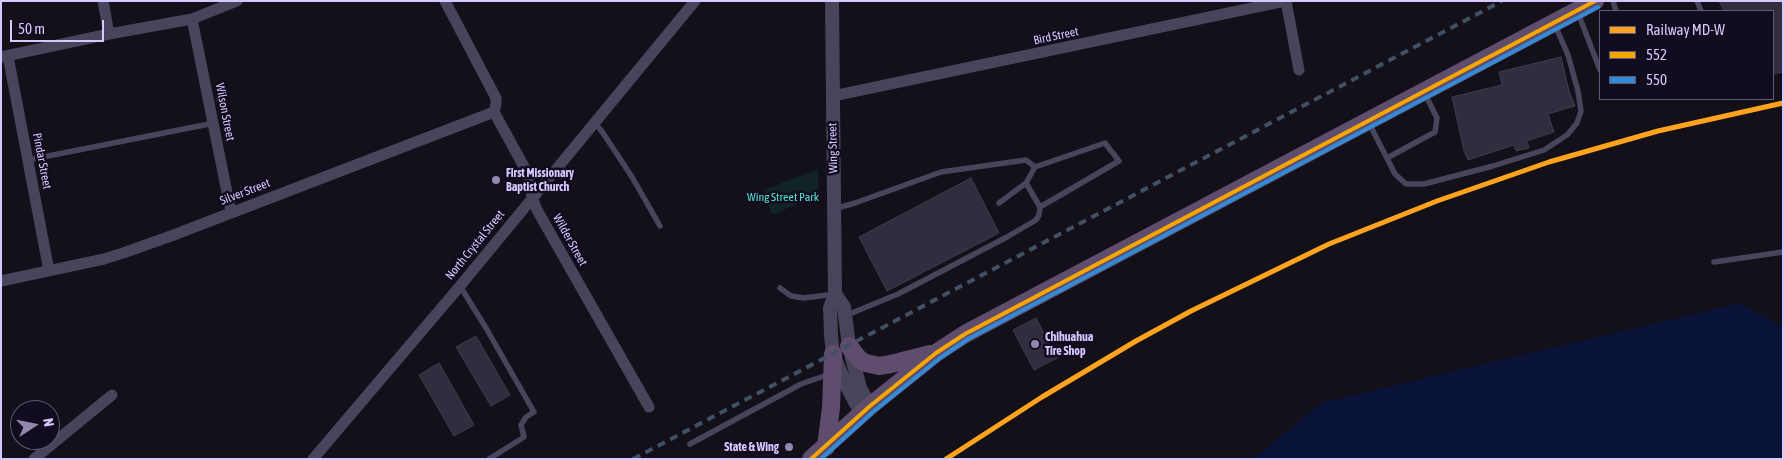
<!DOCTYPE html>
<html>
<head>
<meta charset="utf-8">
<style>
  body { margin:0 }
  #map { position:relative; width:1784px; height:460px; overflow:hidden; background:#13101a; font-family:"Asap Condensed",sans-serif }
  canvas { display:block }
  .frame { position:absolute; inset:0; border:2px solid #d7c9ff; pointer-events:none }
  .legend { position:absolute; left:1599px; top:10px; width:175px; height:90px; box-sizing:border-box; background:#110c1e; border:1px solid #605878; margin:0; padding:6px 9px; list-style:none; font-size:15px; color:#d7c9ff }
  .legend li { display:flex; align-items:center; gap:10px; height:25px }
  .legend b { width:25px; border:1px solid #605878 }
  .north { position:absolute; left:10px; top:400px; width:50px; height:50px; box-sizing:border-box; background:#110c1e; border:1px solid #605878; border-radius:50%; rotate:79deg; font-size:14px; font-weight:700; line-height:20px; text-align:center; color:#d7c9ff }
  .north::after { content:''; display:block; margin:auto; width:18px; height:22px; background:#9288af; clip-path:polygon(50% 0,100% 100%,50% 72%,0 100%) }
  .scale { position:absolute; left:10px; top:20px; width:94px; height:22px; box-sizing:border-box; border:2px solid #d7c9ff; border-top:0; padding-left:6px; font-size:15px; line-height:18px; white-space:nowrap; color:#d7c9ff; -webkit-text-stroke:4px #110c1e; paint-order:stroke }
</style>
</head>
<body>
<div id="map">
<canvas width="1784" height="460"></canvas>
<div class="frame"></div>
<ul class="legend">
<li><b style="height:6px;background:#ffa21d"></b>Railway MD-W</li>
<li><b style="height:6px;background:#f7a600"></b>552</li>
<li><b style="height:6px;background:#338bd7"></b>550</li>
</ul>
<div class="north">N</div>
<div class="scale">50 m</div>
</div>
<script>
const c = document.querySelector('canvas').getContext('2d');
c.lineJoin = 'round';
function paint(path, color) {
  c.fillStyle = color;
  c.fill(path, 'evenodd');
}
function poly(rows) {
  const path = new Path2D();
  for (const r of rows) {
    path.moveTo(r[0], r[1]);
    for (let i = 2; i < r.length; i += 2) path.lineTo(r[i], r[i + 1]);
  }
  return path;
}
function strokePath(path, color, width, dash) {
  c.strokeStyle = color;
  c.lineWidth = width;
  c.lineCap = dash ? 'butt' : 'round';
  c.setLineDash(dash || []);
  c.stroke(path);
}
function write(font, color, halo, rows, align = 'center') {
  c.font = font + ' "Asap Condensed",sans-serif';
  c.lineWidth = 5;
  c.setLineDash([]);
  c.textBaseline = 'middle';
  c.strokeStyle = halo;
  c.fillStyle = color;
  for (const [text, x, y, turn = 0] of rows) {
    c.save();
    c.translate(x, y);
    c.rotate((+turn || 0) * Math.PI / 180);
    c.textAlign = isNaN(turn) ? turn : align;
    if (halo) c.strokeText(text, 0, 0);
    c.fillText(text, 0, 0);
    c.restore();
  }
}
paint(poly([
  [818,169,818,194,775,214,771,213,764,190]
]), '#102326');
paint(poly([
  [1740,303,1783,327,1783,459,1253,459,1321,403]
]), '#091338');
const building = poly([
  [1719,1,1783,1,1783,72,1773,74,1773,11,1724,11,1719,1],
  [1561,57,1569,91,1575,106,1548,114,1554,132,1527,141,1529,148,1516,151,1514,145,1468,160,1464,151,1452,97,1502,85,1499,72,1561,57],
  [971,178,999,233,887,291,859,237,971,178],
  [1036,318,1057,358,1034,370,1013,330,1036,318],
  [476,336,510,395,491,406,456,347,476,336],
  [439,363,474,425,454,436,419,375,439,363]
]);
paint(building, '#312c3e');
strokePath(building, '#403a4f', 1);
strokePath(poly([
  [1613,1,1616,11],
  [1697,1,1701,11],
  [1578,13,1600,70],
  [595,123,603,133,632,177,660,226],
  [1369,123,1395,174,1406,184,1424,184,1493,166,1544,150,1567,135,1577,123,1581,111,1578,91,1568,55,1555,25],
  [1387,158,1435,132,1437,118,1425,94],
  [28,160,214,123],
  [1026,183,1040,207,1119,161,1105,143,1035,167],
  [834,209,855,203,941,172,1026,160,1035,167,1026,183,999,203],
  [1714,262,1783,252],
  [460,286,486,328,534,412,526,417,521,425,524,437,489,459],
  [780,288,791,296,804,298,835,294],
  [847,315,898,294,1007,237,1036,220,1039,215,1040,207],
  [690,444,801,384,830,374]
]), '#48445b', 5.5);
strokePath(poly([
  [103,1,109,34],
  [445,1,496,98,496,104,494,112,528,174,532,197,537,210,649,407],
  [1286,1,1299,70],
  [192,19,231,212],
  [8,56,49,271],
  [1,57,109,34,192,19,237,1],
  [833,96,1285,1],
  [1,281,104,259,123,253,171,236,494,112],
  [34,459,112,395],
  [313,459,460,286,695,1]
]), '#48445b', 11);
strokePath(poly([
  [832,1,835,294,830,308,831,335,833,354,845,383,861,413],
  [835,294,844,307,849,346,860,388,870,406]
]), '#48445b', 14);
strokePath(poly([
  [849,346,859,359,866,363,879,366,891,364,930,354],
  [826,447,831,408,833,354],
  [811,459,870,406,936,353,965,334,1595,1]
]), '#5e4d6d', 18);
strokePath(poly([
  [633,459,1502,1]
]), '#415165', 4, [8, 6]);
strokePath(poly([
  [811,459,870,406,936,353,965,334,1595,1]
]), '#f7a600', 4);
strokePath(poly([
  [821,459,874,411,940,358,968,339,1598,7]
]), '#338bd7', 4);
strokePath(poly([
  [946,459,1042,397,1136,341,1191,311,1329,244,1437,201,1549,162,1658,131,1783,103]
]), '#ffa21d', 5);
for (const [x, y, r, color] of [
  [496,180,5,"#9288af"],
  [1035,344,5,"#9288af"],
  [789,447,5,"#9288af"]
]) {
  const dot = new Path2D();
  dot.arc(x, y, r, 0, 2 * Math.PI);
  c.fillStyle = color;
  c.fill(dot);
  strokePath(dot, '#110c1e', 2);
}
write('12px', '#d7c9ff', '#110c1e', [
  ["Bird Street",1056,36,-12],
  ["Wilson Street",225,112,79],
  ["Wing Street",833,148,-91],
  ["Pindar Street",42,161,79],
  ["Silver Street",245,192,-21],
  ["Wilder Street",570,240,61],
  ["North Crystal Street",475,245,-51]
]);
write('bold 12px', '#d7c9ff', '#110c1e', [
  ["First Missionary",506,173],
  ["Baptist Church",506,187],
  ["Chihuahua",1045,337],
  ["Tire Shop",1045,351],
  ["State & Wing",779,447,"right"]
], 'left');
write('12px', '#53e0d1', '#110c1e', [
  ["Wing Street Park",783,197]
]);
</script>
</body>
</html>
